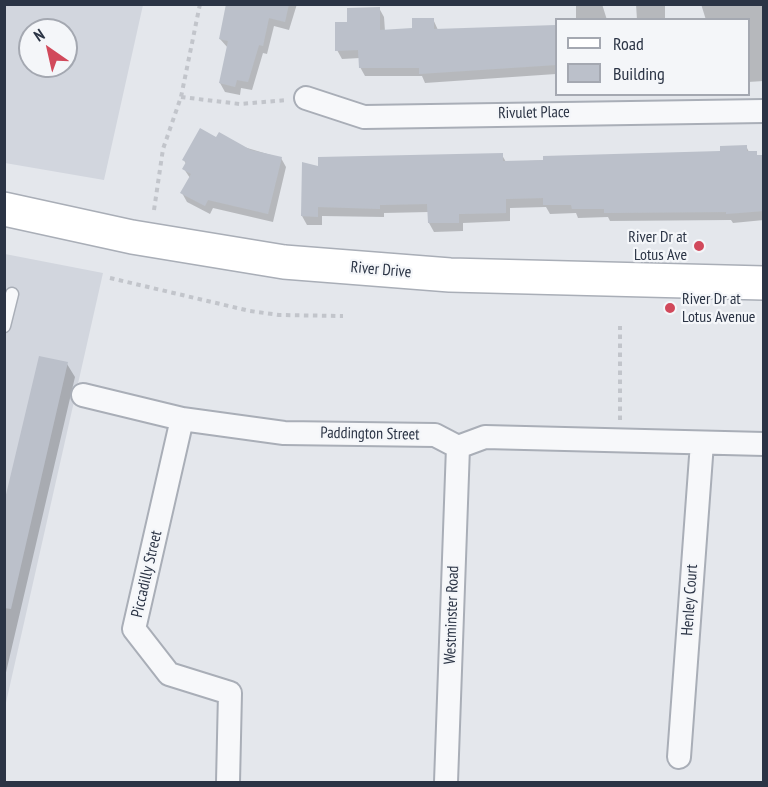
<!DOCTYPE html>
<html>
<head>
<meta charset="utf-8">
<style>
  body { margin:0 }
  #map { position:relative; width:768px; height:787px; overflow:hidden; background:#e4e7ec; font-family:"PT Sans Narrow",sans-serif }
  canvas { display:block }
  .frame { position:absolute; inset:0; border:6px solid #2b3445; pointer-events:none }
  .legend { position:absolute; left:555px; top:18px; width:195px; height:78px; box-sizing:border-box; background:#f4f6f9; border:2px solid #a4a8b1; margin:0; padding:8px 10px; list-style:none; font-size:18px; color:#2b3445 }
  .legend li { display:flex; align-items:center; gap:12px; height:30px }
  .legend b { width:30px; border:2px solid #a4a8b1 }
  .north { position:absolute; left:18px; top:18px; width:60px; height:60px; box-sizing:border-box; background:#f4f6f9; border:2px solid #a4a8b1; border-radius:50%; rotate:326deg; font-size:16px; font-weight:700; line-height:24px; text-align:center; color:#2b3445 }
  .north::after { content:''; display:block; margin:auto; width:21px; height:27px; background:#d1495b; clip-path:polygon(50% 0,100% 100%,50% 72%,0 100%) }
</style>
</head>
<body>
<div id="map">
<canvas width="768" height="787"></canvas>
<div class="frame"></div>
<ul class="legend">
<li><b style="height:8px;background:#fff"></b>Road</li>
<li><b style="height:16px;background:#bbc0ca"></b>Building</li>
</ul>
<div class="north">N</div>
</div>
<script>
const c = document.querySelector('canvas').getContext('2d');
c.lineJoin = 'round';
function paint(path, color) {
  c.fillStyle = color;
  c.fill(path, 'evenodd');
}
function poly(rows) {
  const path = new Path2D();
  for (const r of rows) {
    path.moveTo(r[0], r[1]);
    for (let i = 2; i < r.length; i += 2) path.lineTo(r[i], r[i + 1]);
  }
  return path;
}
function strokePath(path, color, width, dash) {
  c.strokeStyle = color;
  c.lineWidth = width;
  c.lineCap = dash ? 'butt' : 'round';
  c.setLineDash(dash || []);
  c.stroke(path);
}
function write(font, color, halo, rows, align = 'center') {
  c.font = font + ' "PT Sans Narrow",sans-serif';
  c.lineWidth = 4.5;
  c.setLineDash([]);
  c.textBaseline = 'middle';
  c.strokeStyle = halo;
  c.fillStyle = color;
  for (const [text, x, y, turn = 0] of rows) {
    c.save();
    c.translate(x, y);
    c.rotate((+turn || 0) * Math.PI / 180);
    c.textAlign = isNaN(turn) ? turn : align;
    if (halo) c.strokeText(text, 0, 0);
    c.fillText(text, 0, 0);
    c.restore();
  }
}
paint(poly([
  [4,5,143,5,104,180,5,163],
  [30,30,66,30,66,66,30,66],
  [5,254,103,273,5,707]
]), '#d2d6de');
paint(poly([
  [225,4,297,4,289,30,274,26,267,54,263,53,252,90,241,88,240,95,225,92,220,83,228,48,220,39,227,8],
  [576,4,602,4,607,20,576,20],
  [636,4,665,4,665,20,637,20],
  [701,4,764,4,764,81,748,82,748,20,706,20],
  [379,8,384,17,385,31,413,30,433,19,438,30,556,26,556,74,425,83,422,76,365,76,360,67,360,58,342,59,337,50,349,24],
  [217,139,281,158,286,167,273,222,213,208,210,214,187,202,182,193,190,178,184,169,186,164,184,160],
  [746,146,750,154,764,157,764,220,733,223,731,220,610,221,608,217,578,218,576,213,550,214,546,207,510,208,510,221,463,223,463,231,434,232,429,223,429,212,384,213,384,217,322,216,322,225,307,225,302,216,319,168,502,155,506,162,721,152],
  [67,364,75,377,4,681,4,510]
]), '#0003');
paint(poly([
  [226,4,289,4,285,22,269,18,263,46,259,45,248,82,237,80,235,87,219,83,228,41,219,39],
  [380,7,380,30,412,28,412,18,434,18,434,29,556,25,556,65,419,74,419,68,359,68,358,50,335,51,335,22,347,22,347,8],
  [200,128,216,137,219,132,251,150,282,157,268,214,208,200,205,206,180,193,191,174,182,169,186,162,182,160],
  [747,145,747,151,757,151,757,155,764,155,764,211,726,214,726,212,604,213,604,209,572,209,571,205,543,205,543,198,506,199,506,213,459,214,459,223,428,223,427,204,380,205,380,209,318,207,318,217,301,216,302,162,318,166,318,157,503,153,503,161,543,160,543,156,720,151,720,146],
  [39,356,68,362,11,609,4,608,4,503]
]), '#bbc0ca');
const lane = poly([
  [4,326,12,294]
]);
const street = poly([
  [306,98,364,117,764,111],
  [83,395,182,419,284,433,435,435,458,447,485,437,764,444],
  [182,419,134,629,169,674,230,693,228,782],
  [679,757,702,443],
  [446,782,458,447]
]);
const secondary = poly([
  [4,209,132,237,284,262,450,275,764,283]
]);
strokePath(lane, '#a9aeb7', 15);
strokePath(street, '#a9aeb7', 26);
strokePath(secondary, '#a9aeb7', 36);
strokePath(poly([
  [181,97,240,104,287,100],
  [154,210,163,149,181,97,200,4],
  [110,278,250,311,279,315,343,316],
  [620,420,620,326]
]), '#c2c5cb', 4, [4.5, 4.5]);
strokePath(lane, '#f7f8fa', 12);
strokePath(street, '#f7f8fa', 22);
strokePath(secondary, '#fff', 33);
for (const [x, y, r, color] of [
  [699,246,6,"#d1495b"],
  [670,308,6,"#d1495b"]
]) {
  const dot = new Path2D();
  dot.arc(x, y, r, 0, 2 * Math.PI);
  c.fillStyle = color;
  c.fill(dot);
  strokePath(dot, '#f4f6f9', 2);
}
write('16px', '#2b3445', '#f4f6f9', [
  ["Rivulet Place",534,113,-1],
  ["River Drive",381,270,5],
  ["Paddington Street",370,434,1],
  ["Piccadilly Street",147,574,-77],
  ["Henley Court",690,600,-86],
  ["Westminster Road",452,615,-88]
]);
write('16px', '#2b3445', '#f4f6f9', [
  ["River Dr at",687,237],
  ["Lotus Ave",687,255],
  ["River Dr at",682,299,"left"],
  ["Lotus Avenue",682,317,"left"]
], 'right');
</script>
</body>
</html>
